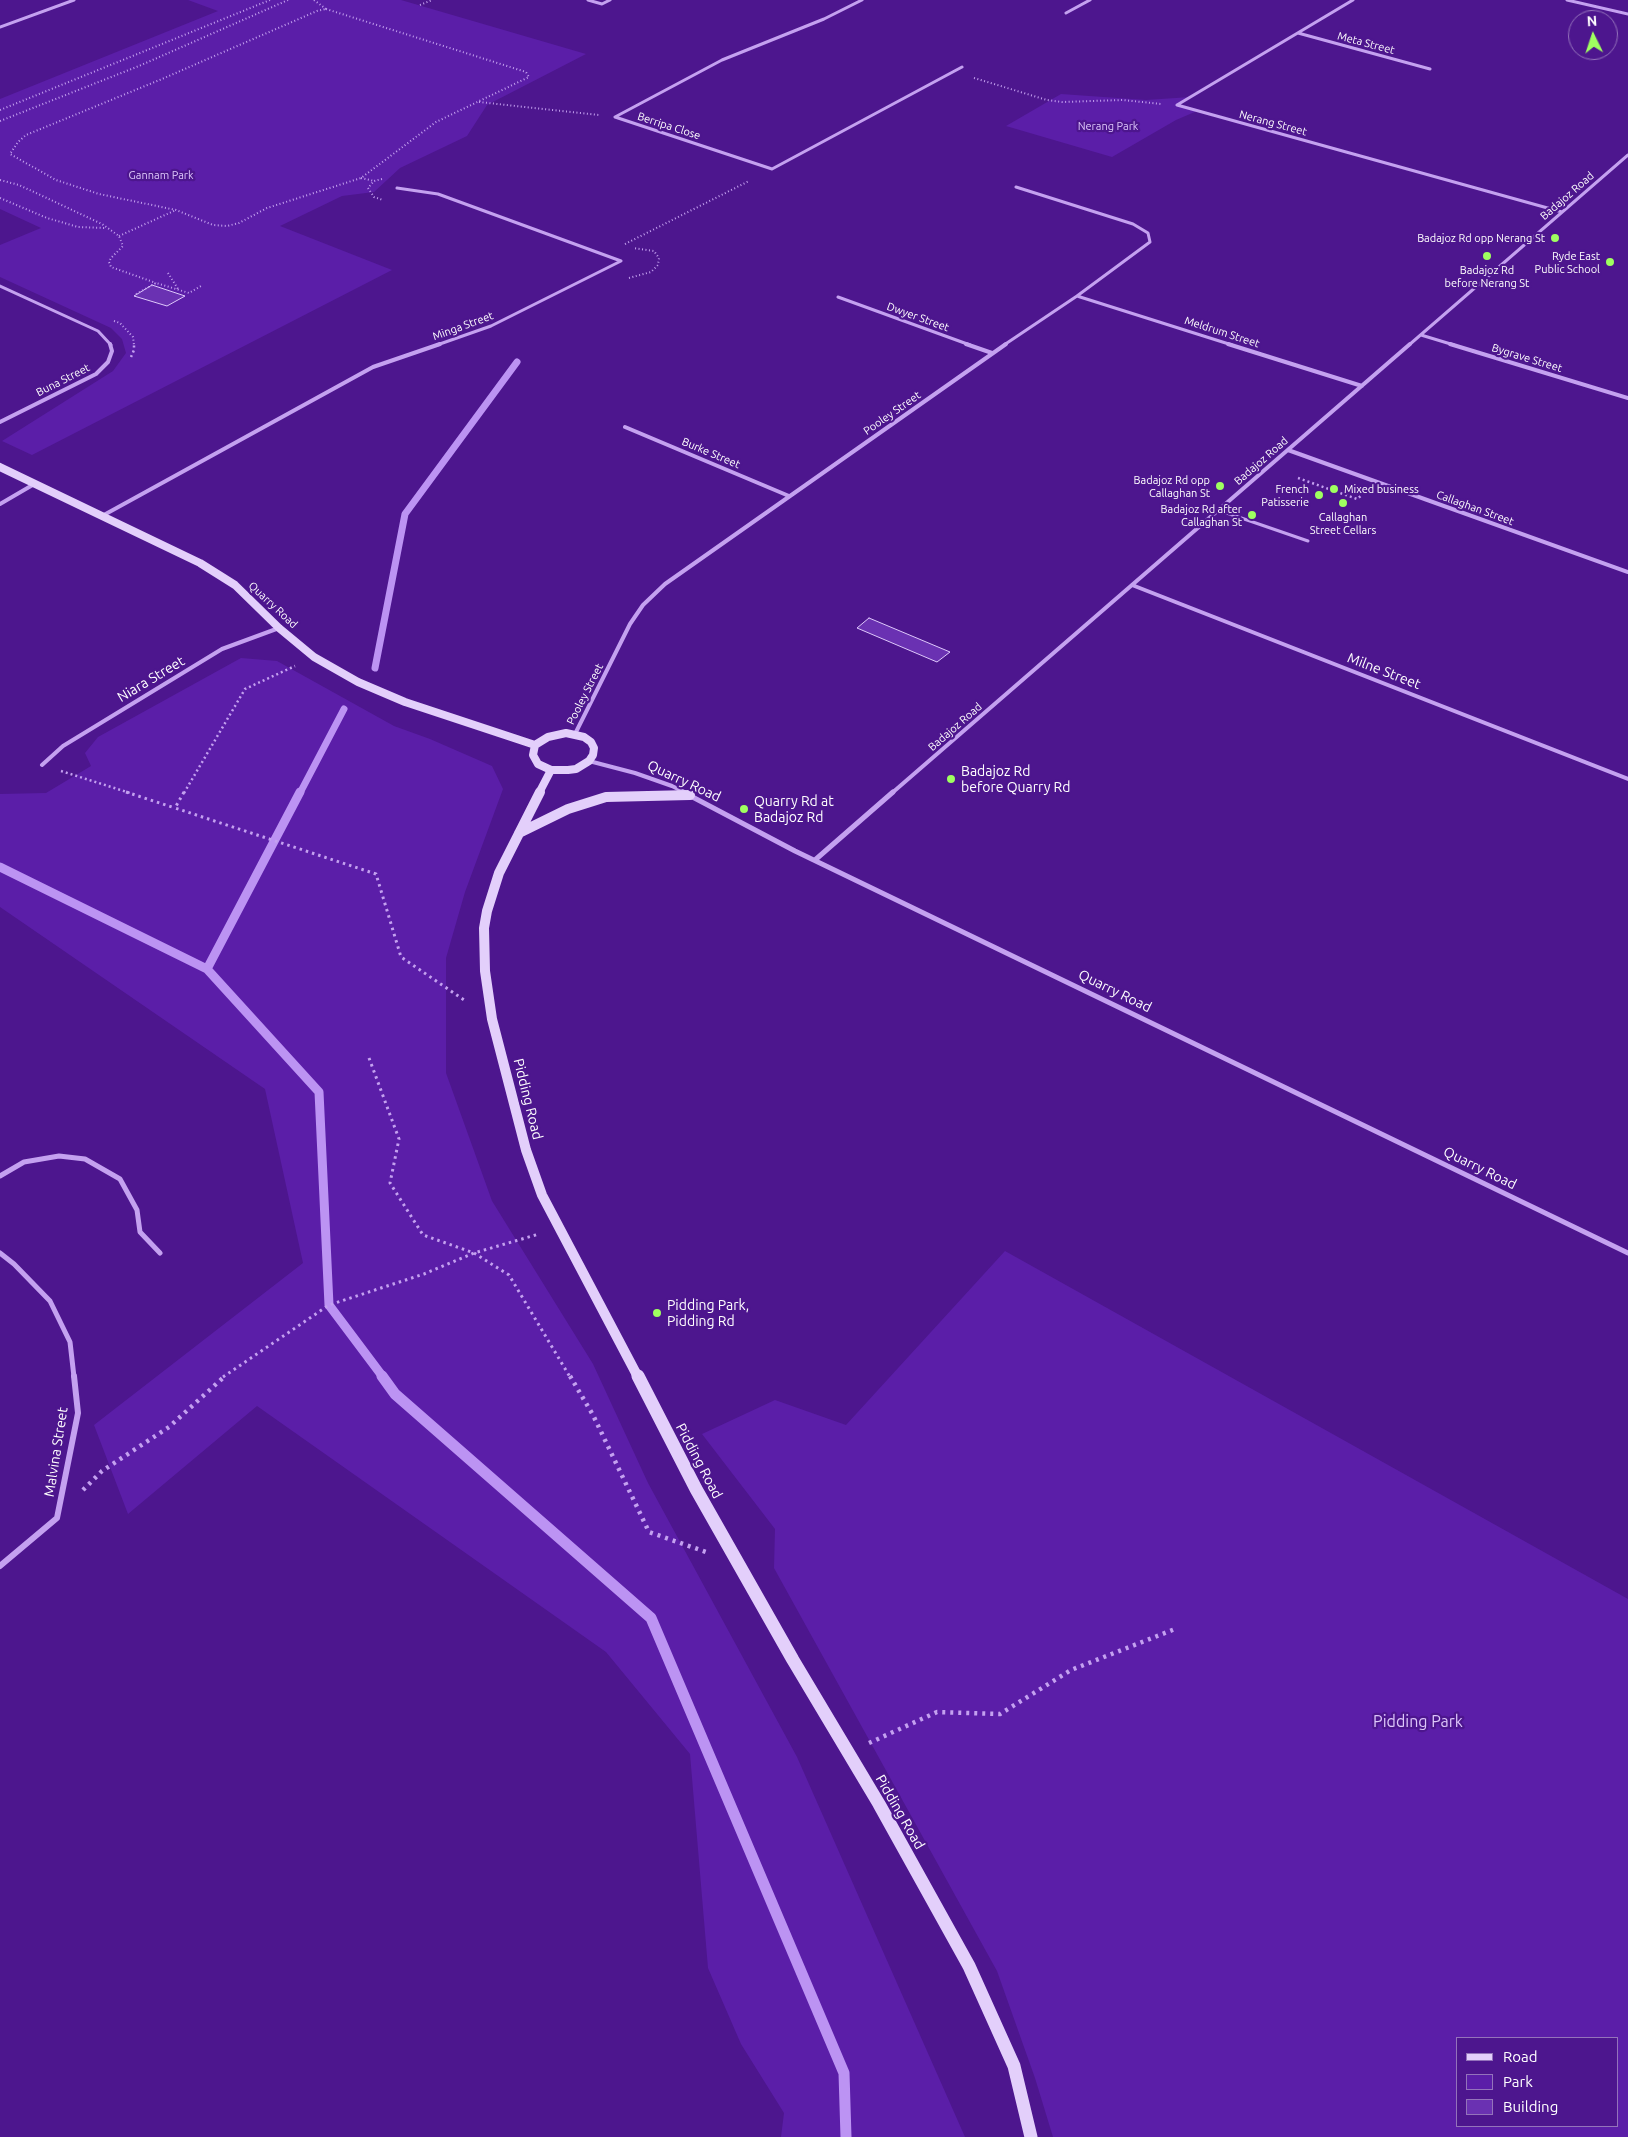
<!DOCTYPE html>
<html>
<head>
<meta charset="utf-8">
<style>
  body { margin:0 }
  #map { position:relative; width:1628px; height:2137px; overflow:hidden; background:#4d168e; font-family:Ubuntu,sans-serif }
  canvas { display:block }
  .legend { position:absolute; left:1456px; top:2037px; width:162px; height:90px; box-sizing:border-box; background:#4d168e; border:1px solid #9473bb; margin:0; padding:6px 9px; list-style:none; font-size:15px; color:#fff }
  .legend li { display:flex; align-items:center; gap:10px; height:25px }
  .legend b { width:25px; border:1px solid #9473bb }
  .north { position:absolute; left:1568px; top:10px; width:50px; height:50px; box-sizing:border-box; background:#4d168e; border:1px solid #9473bb; border-radius:50%; rotate:356deg; font-size:14px; font-weight:700; line-height:20px; text-align:center; color:#fff }
  .north::after { content:''; display:block; margin:auto; width:18px; height:22px; background:#9fff60; clip-path:polygon(50% 0,100% 100%,50% 72%,0 100%) }
</style>
</head>
<body>
<div id="map">
<canvas width="1628" height="2137"></canvas>
<ul class="legend">
<li><b style="height:6px;background:#e3cffb"></b>Road</li>
<li><b style="height:14px;background:#5b1ea8"></b>Park</li>
<li><b style="height:14px;background:#6a31b2"></b>Building</li>
</ul>
<div class="north">N</div>
</div>
<script>
const c = document.querySelector('canvas').getContext('2d');
c.lineJoin = 'round';
function paint(path, color) {
  c.fillStyle = color;
  c.fill(path, 'evenodd');
}
function poly(rows) {
  const path = new Path2D();
  for (const r of rows) {
    path.moveTo(r[0], r[1]);
    for (let i = 2; i < r.length; i += 2) path.lineTo(r[i], r[i + 1]);
  }
  return path;
}
function strokePath(path, color, width, dash) {
  c.strokeStyle = color;
  c.lineWidth = width;
  c.lineCap = dash ? 'butt' : 'round';
  c.setLineDash(dash || []);
  c.stroke(path);
}
function write(font, color, halo, rows, align = 'center') {
  c.font = font + ' Ubuntu,sans-serif';
  c.lineWidth = 4.5;
  c.setLineDash([]);
  c.textBaseline = 'middle';
  c.strokeStyle = halo;
  c.fillStyle = color;
  for (const [text, x, y, turn = 0] of rows) {
    c.save();
    c.translate(x, y);
    c.rotate((+turn || 0) * Math.PI / 180);
    c.textAlign = isNaN(turn) ? turn : align;
    if (halo) c.strokeText(text, 0, 0);
    c.fillText(text, 0, 0);
    c.restore();
  }
}
paint(poly([
  [188,0,401,0,586,54,487,105,467,136,400,168,374,192,342,196,280,226,392,270,32,455,2,441,113,371,126,353,122,339,111,328,0,277,0,245,41,228,0,209,0,99,218,11],
  [1061,94,1146,100,1191,97,1178,105,1197,111,1176,120,1112,157,1006,126],
  [241,658,277,661,394,726,430,739,492,766,503,789,465,892,446,958,446,1073,492,1201,593,1364,648,1483,797,1757,965,2137,781,2137,784,2113,741,2044,708,1968,690,1754,606,1652,257,1406,128,1514,94,1425,303,1263,265,1089,0,907,0,794,46,793,91,766,85,753,98,737],
  [1005,1251,1628,1599,1628,2137,1053,2137,1035,2078,997,1971,774,1568,775,1529,702,1434,775,1400,846,1425],
  [1617,2038,1617,2126,1457,2126,1457,2038]
]), '#5b1ea8');
strokePath(poly([
  [375,668,405,514,517,362],
  [300,793,344,709]
]), '#bc93f3', 7);
strokePath(poly([
  [0,867,207,969,319,1092,329,1305,383,1377],
  [207,969,300,792]
]), '#bc93f3', 9);
strokePath(poly([
  [382,1376,395,1394,651,1618,844,2073,846,2137]
]), '#bc93f3', 11);
const building = poly([
  [152,285,185,296,167,306,134,296,152,285],
  [869,618,950,652,937,662,857,628,869,618]
]);
paint(building, '#6a31b2');
strokePath(building, '#dec8fb', 1);
strokePath(poly([
  [314,0,326,9],
  [420,5,432,0],
  [326,9,526,72,529,77,436,122,361,178,267,208,239,223,227,226,213,225,176,210,99,194,56,180,10,154,18,142,26,135,162,79,317,11,326,9],
  [974,78,1047,100,1062,102,1123,100,1161,104],
  [479,102,599,115],
  [0,110,270,0],
  [0,121,139,66,288,0],
  [361,178,374,181],
  [382,179,374,181,368,188,374,197,383,200],
  [0,180,19,185,102,224,119,236,123,246,111,258,109,262,111,267,156,283],
  [0,198,47,218,78,227,106,228],
  [119,236,176,210],
  [625,244,749,181],
  [168,273,178,289],
  [629,278,651,272,658,265,659,258,654,251,633,248],
  [136,294,156,283,189,293,201,286],
  [114,321,120,323,133,337,134,345]
]), '#c4a1f0', 2, [1, 2.5]);
strokePath(poly([
  [131,357,134,350,134,344],
  [1298,478,1357,499,1362,495],
  [61,771,130,793],
  [184,793,245,689,295,666]
]), '#c4a1f0', 2.5, [2, 3]);
strokePath(poly([
  [126,792,175,808],
  [184,792,175,808,376,874,401,957,467,1002],
  [369,1058,399,1139,390,1183,423,1235,474,1253,509,1275,570,1377],
  [223,1377,329,1305,424,1274,474,1253,539,1234]
]), '#c4a1f0', 3, [2.5, 4]);
strokePath(poly([
  [570,1376,593,1415,649,1532,706,1552],
  [83,1490,102,1471,169,1427,225,1376],
  [869,1743,937,1712,1000,1714,1071,1670,1175,1629]
]), '#c4a1f0', 4.5, [3, 5]);
strokePath(poly([
  [1218,510,1308,541]
]), '#c4a1f0', 3);
strokePath(poly([
  [588,0,602,4,610,0],
  [862,0,824,19,722,60,615,117,772,169,962,67],
  [1567,0,1628,14],
  [1066,13,1090,0],
  [0,27,74,0],
  [1298,33,1430,69],
  [1177,105,1562,212],
  [1177,105,1353,0],
  [397,188,438,194,621,261,491,326,437,345],
  [0,286,98,331,111,345],
  [1077,296,1232,345],
  [838,297,970,345],
  [1421,335,1454,345],
  [1004,345,1077,296,1150,242,1148,233,1133,224,1016,187],
  [1409,345,1628,155]
]), '#c4a1f0', 3);
strokePath(poly([
  [966,344,992,353],
  [1228,344,1362,386],
  [1450,344,1628,398],
  [0,422,96,374,108,362,112,351,110,344],
  [625,427,789,496],
  [1288,450,1628,572],
  [0,504,36,483],
  [102,516,373,367,440,344],
  [1132,585,1628,779],
  [575,734,630,624,643,605,665,584,1006,344],
  [589,761,635,773,672,786,686,793],
  [42,765,63,746,222,649,279,628],
  [892,793,1410,344]
]), '#c4a1f0', 4);
strokePath(poly([
  [683,792,795,851,1628,1253],
  [815,860,893,792],
  [0,1176,24,1162,59,1156,85,1159,120,1179,137,1210,140,1232,160,1253],
  [0,1253,14,1264,50,1301,70,1342,74,1377]
]), '#c4a1f0', 5);
strokePath(poly([
  [0,1566,57,1518,78,1413,74,1376]
]), '#c4a1f0', 6);
strokePath(poly([
  [0,467,200,563,235,585,279,628,314,657,358,682,405,702,535,745],
  [566,733,584,737,591,742,594,748,593,755,589,761,576,769,568,770,551,770,538,764,533,755,535,745,548,737,566,733],
  [539,793,551,770]
]), '#e3cffb', 8);
strokePath(poly([
  [540,792,499,873,487,911,484,928,485,971,492,1019,526,1150,542,1195,638,1377],
  [519,833,568,809,606,797,690,795]
]), '#e3cffb', 10);
strokePath(poly([
  [638,1376,696,1489,793,1660,879,1804,969,1966,1014,2066,1031,2137]
]), '#e3cffb', 13);
for (const [x, y, r, color] of [
  [1555,238,5,"#9fff60"],
  [1487,256,5,"#9fff60"],
  [1610,262,5,"#9fff60"],
  [1220,486,5,"#9fff60"],
  [1334,489,5,"#9fff60"],
  [1319,495,5,"#9fff60"],
  [1343,503,5,"#9fff60"],
  [1252,515,5,"#9fff60"],
  [951,779,5,"#9fff60"],
  [744,809,5,"#9fff60"],
  [657,1313,5,"#9fff60"]
]) {
  const dot = new Path2D();
  dot.arc(x, y, r, 0, 2 * Math.PI);
  c.fillStyle = color;
  c.fill(dot);
  strokePath(dot, '#4d168e', 2);
}
write('11px', '#fff', '#4d168e', [
  ["Meta Street",1366,43,15],
  ["Nerang Street",1273,123,15],
  ["Berripa Close",669,126,18],
  ["Badajoz Road",1567,196,-41],
  ["Dwyer Street",918,317,20],
  ["Minga Street",463,326,-20],
  ["Meldrum Street",1222,332,18],
  ["Bygrave Street",1527,358,17],
  ["Buna Street",63,380,-27],
  ["Pooley Street",892,413,-35],
  ["Burke Street",711,453,23],
  ["Badajoz Road",1261,461,-41],
  ["Callaghan Street",1475,508,20],
  ["Quarry Road",273,605,43],
  ["Pooley Street",585,694,-63],
  ["Badajoz Road",955,727,-41]
]);
write('11px', '#dec8fb', '#4d168e', [
  ["Nerang Park",1108,126],
  ["Gannam Park",161,175]
]);
write('11px', '#fff', '#4d168e', [
  ["Badajoz Rd opp Nerang St",1545,238],
  ["Ryde East",1600,256],
  ["Public School",1600,269],
  ["Badajoz Rd",1487,270,"center"],
  ["before Nerang St",1487,283,"center"],
  ["Badajoz Rd opp",1210,480],
  ["Callaghan St",1210,493],
  ["French",1309,489],
  ["Patisserie",1309,502],
  ["Mixed business",1344,489,"left"],
  ["Badajoz Rd after",1242,509],
  ["Callaghan St",1242,522],
  ["Callaghan",1343,517,"center"],
  ["Street Cellars",1343,530,"center"]
], 'right');
write('14px', '#fff', '#4d168e', [
  ["Milne Street",1384,671,21],
  ["Niara Street",151,679,-31],
  ["Quarry Road",684,781,25],
  ["Quarry Road",1115,991,26],
  ["Pidding Road",528,1099,76],
  ["Quarry Road",1480,1168,26],
  ["Malvina Street",56,1452,-81],
  ["Pidding Road",699,1461,62],
  ["Pidding Road",900,1812,60]
]);
write('14px', '#fff', '#4d168e', [
  ["Badajoz Rd",961,771],
  ["before Quarry Rd",961,787],
  ["Quarry Rd at",754,801],
  ["Badajoz Rd",754,817],
  ["Pidding Park,",667,1305],
  ["Pidding Rd",667,1321]
], 'left');
write('16px', '#dec8fb', '#4d168e', [
  ["Pidding Park",1418,1722]
]);
</script>
</body>
</html>
